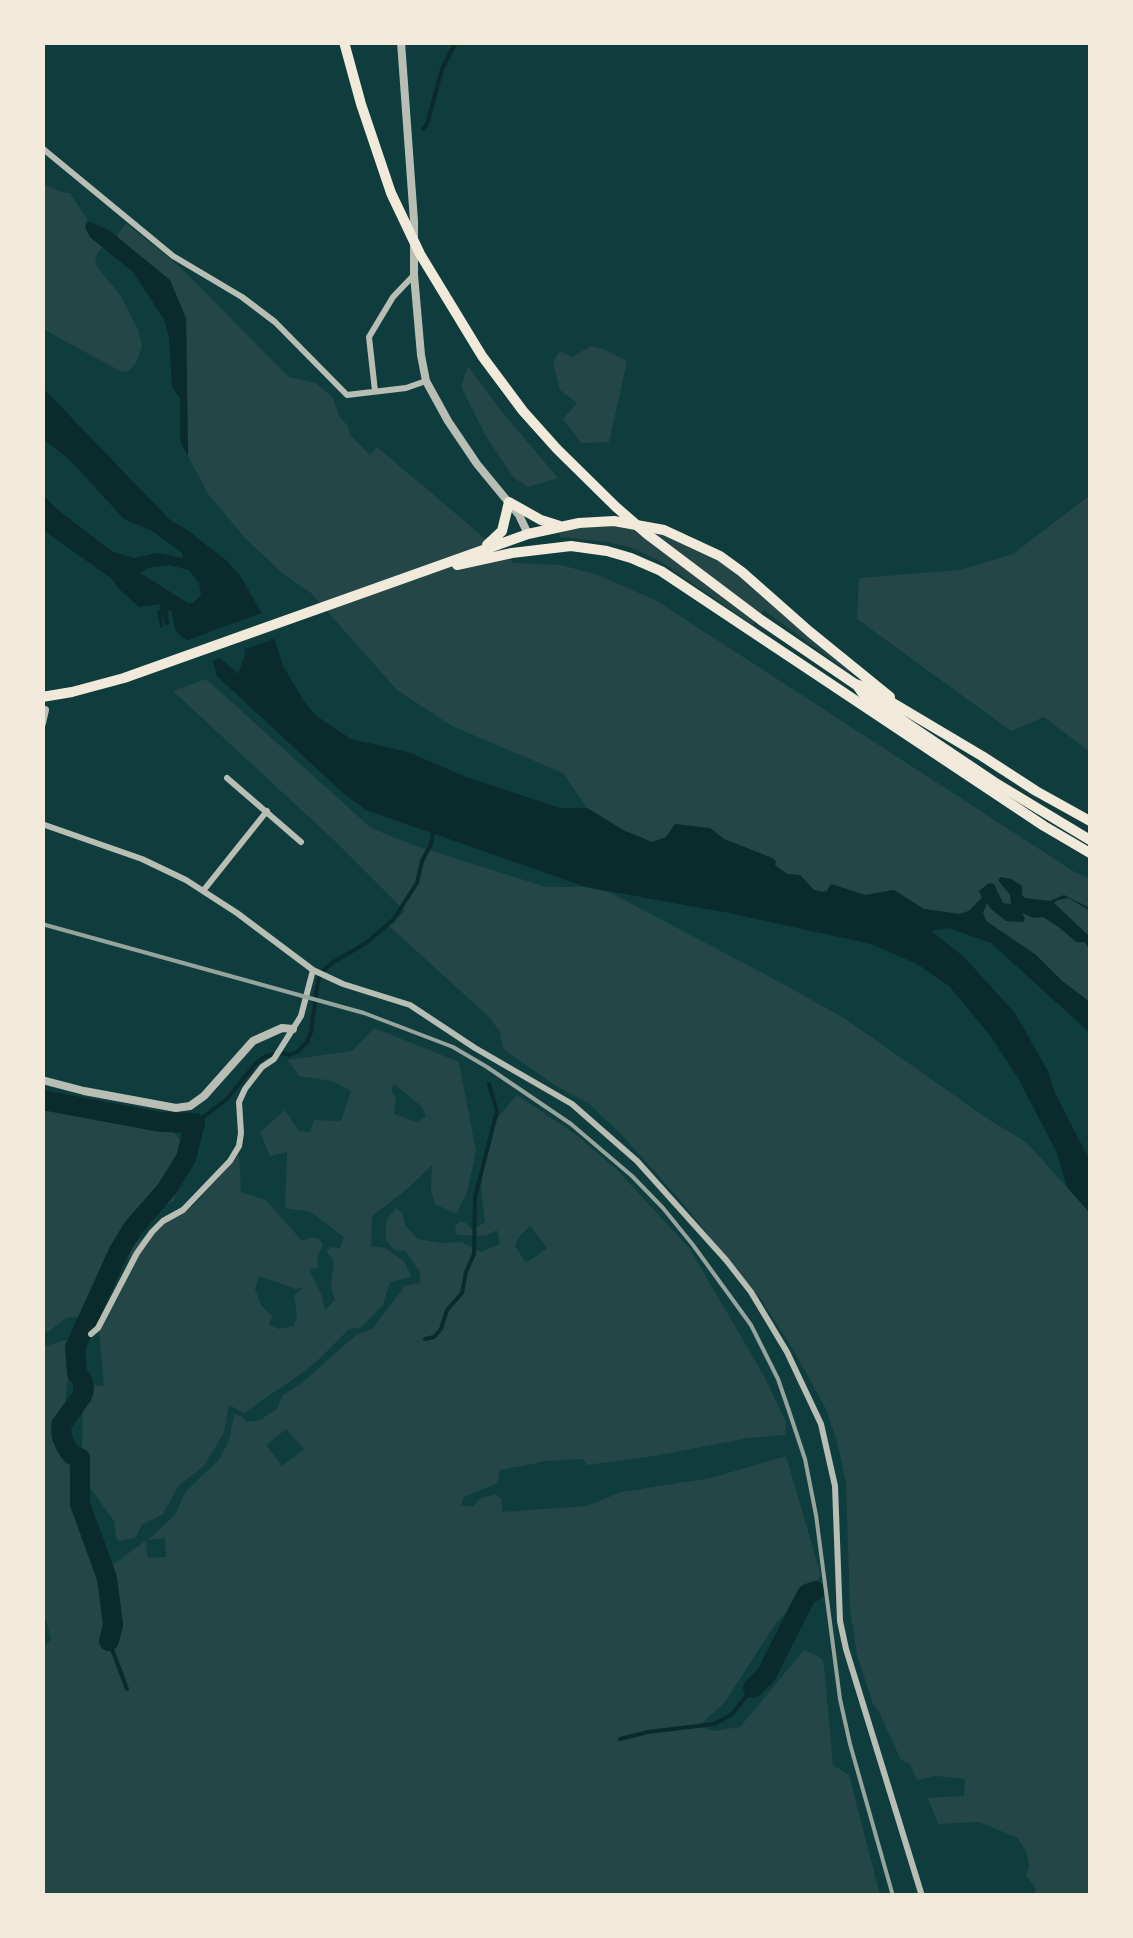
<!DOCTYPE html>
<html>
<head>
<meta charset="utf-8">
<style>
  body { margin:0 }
  #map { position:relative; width:1133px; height:1938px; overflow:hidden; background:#0f3d3e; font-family:"DM Sans",sans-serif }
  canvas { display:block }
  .frame { position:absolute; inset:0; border:45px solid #f1e9da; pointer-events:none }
</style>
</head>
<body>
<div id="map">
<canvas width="1133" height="1938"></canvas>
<div class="frame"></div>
</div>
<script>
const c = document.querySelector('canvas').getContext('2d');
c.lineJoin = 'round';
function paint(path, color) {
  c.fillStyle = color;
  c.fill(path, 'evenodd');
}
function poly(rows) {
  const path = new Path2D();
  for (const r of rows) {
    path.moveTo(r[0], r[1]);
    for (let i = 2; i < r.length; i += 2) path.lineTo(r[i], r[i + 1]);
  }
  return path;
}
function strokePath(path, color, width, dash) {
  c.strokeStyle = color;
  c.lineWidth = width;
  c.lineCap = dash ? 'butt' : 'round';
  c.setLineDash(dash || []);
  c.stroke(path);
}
paint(poly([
  [42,183,64,193,70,193,88,221,85,223,90,237,102,247,95,258,97,267,120,295,138,329,142,346,136,363,130,370,122,372,43,329],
  [126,223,181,268,289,377,316,383,333,398,339,416,348,426,350,435,370,455,377,447,514,563,561,565,598,575,657,601,1073,871,1090,879,1090,1002,1062,981,1036,955,986,921,983,913,981,898,969,911,959,914,924,909,894,890,865,895,831,884,827,891,823,892,814,890,800,875,787,874,775,865,772,858,724,839,709,828,652,842,625,831,587,808,563,773,452,726,397,690,311,593,282,573,245,538,208,494,188,456,186,318,117,236],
  [591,346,603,349,627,361,609,442,581,443,563,419,577,403,560,390,553,362,560,351,572,357],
  [468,366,502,412,558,478,528,487,514,478,486,436,461,387],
  [1090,495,1090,752,1044,717,1011,731,857,619,859,578,960,570,1013,554],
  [617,525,665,533,733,568,851,670,848,672,764,610,753,625,660,561,629,547,607,542,560,537,559,530],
  [206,679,371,828,413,845,546,887,586,887,611,893,785,985,847,1020,988,1119,1027,1143,1090,1213,1090,1895,1034,1895,1036,1889,1026,1875,1029,1867,1027,1854,1018,1838,979,1822,938,1824,928,1798,964,1796,965,1779,936,1776,917,1780,910,1764,901,1760,879,1712,873,1704,857,1655,850,1609,846,1482,836,1438,826,1409,794,1351,761,1299,679,1199,622,1135,588,1103,556,1086,503,1049,500,1032,489,1017,389,926,405,911,336,842,173,691],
  [374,1028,459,1062,476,1151,467,1193,456,1214,435,1204,431,1191,432,1165,406,1190,372,1216,371,1246,385,1248,404,1261,411,1277,390,1282,383,1305,362,1327,349,1329,318,1360,299,1375,244,1413,229,1405,224,1432,204,1466,179,1485,163,1514,142,1525,135,1538,117,1541,114,1521,87,1483,84,1472,82,1447,83,1399,94,1385,104,1386,99,1331,123,1288,131,1246,194,1205,239,1155,241,1192,266,1200,302,1241,312,1237,320,1239,323,1245,317,1258,318,1268,309,1269,322,1296,325,1310,335,1300,331,1286,334,1261,326,1251,331,1247,340,1248,344,1237,311,1212,285,1208,287,1152,270,1156,260,1132,285,1110,299,1131,310,1132,314,1120,341,1121,351,1091,332,1081,299,1076,288,1060,352,1051],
  [394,1084,422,1107,426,1116,417,1122,394,1114,396,1098,391,1091],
  [259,1276,296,1289,302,1288,294,1296,297,1315,294,1326,279,1329,269,1325,272,1316,261,1305,255,1289],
  [517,1095,578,1136,619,1172,690,1249,764,1376,786,1422,785,1435,749,1438,654,1456,587,1465,583,1459,547,1461,500,1470,498,1483,464,1497,461,1505,473,1507,481,1498,496,1494,502,1500,502,1512,587,1506,621,1492,711,1478,786,1456,821,1576,776,1623,725,1702,699,1726,714,1731,740,1727,804,1650,821,1658,824,1666,833,1765,849,1775,880,1895,43,1895,42,1649,51,1639,46,1620,42,1621,43,1343,46,1346,69,1339,70,1360,65,1403,50,1434,66,1451,84,1516,85,1535,94,1564,105,1568,118,1561,145,1541,148,1558,166,1557,165,1538,148,1540,175,1515,186,1491,219,1460,229,1441,234,1414,242,1417,247,1422,260,1420,277,1409,283,1395,302,1383,356,1335,372,1329,405,1286,420,1283,420,1272,405,1251,394,1250,386,1240,386,1221,396,1208,402,1212,405,1225,418,1239,441,1243,461,1242,481,1252,500,1244,497,1230,485,1236,457,1235,455,1227,459,1222,466,1223,474,1232,477,1227,485,1222,481,1189,485,1154,495,1121],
  [530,1226,547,1248,526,1263,515,1246,518,1238],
  [286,1429,304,1449,282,1466,266,1445],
  [43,1102,128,1117,169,1126,190,1153,191,1164,178,1185,174,1201,154,1212,130,1236,117,1273,97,1314,66,1318,48,1332,42,1331]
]), '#244646');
paint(poly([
  [88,221,110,231,170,280,186,318,188,456,180,441,180,398,172,387,169,336,163,318,133,272,90,237,85,227],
  [42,387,170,520,187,530,227,561,241,577,272,631,283,666,304,701,315,715,351,739,408,752,466,777,560,808,587,808,625,831,652,842,666,837,675,824,710,828,724,839,772,858,776,861,775,865,787,874,800,875,814,890,823,892,827,891,831,884,865,895,894,890,924,909,959,914,969,911,982,898,979,891,989,883,994,884,1003,903,1011,904,1010,895,998,880,1001,877,1011,879,1022,886,1022,895,1025,898,1050,901,1064,895,1090,908,1090,911,1069,898,1058,900,1054,903,1090,937,1090,951,1085,942,1076,942,1060,928,1043,917,1034,918,1022,913,1025,919,1023,922,1006,921,991,909,987,903,983,913,986,921,1036,955,1062,981,1090,1002,1090,1033,991,943,949,928,931,931,964,957,1015,1013,1049,1073,1054,1091,1090,1161,1090,1213,1067,1187,1056,1151,1018,1078,989,1034,949,986,917,964,871,944,729,913,586,887,366,810,343,793,217,676,213,661,176,632,171,610,168,610,169,625,165,625,162,612,163,628,160,627,157,610,161,609,160,604,139,607,119,589,111,578,43,530,43,495,58,510,113,552,134,558,157,553,183,558,182,553,154,532,124,519,70,460,43,439],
  [169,565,189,570,199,583,201,595,193,603,188,603,140,573,147,568],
  [223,627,244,643,245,655,238,674,210,649,211,631]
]), '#0a2a2b');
paint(poly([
  [267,611,279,637,240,651,239,645,224,633,216,632,215,646,224,656,207,663,180,643]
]), '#0f3d3e');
strokePath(poly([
  [423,129,427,124,442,69,456,42],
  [195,1123,227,1099,256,1063,266,1056,282,1053,289,1055,297,1052,307,1042,311,1032,318,981,322,972,332,963,366,943,393,920,417,883,422,861,431,844,433,831],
  [425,1339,434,1337,441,1329,447,1310,462,1293,466,1272,474,1254,475,1197,497,1111,489,1084],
  [109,1641,127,1689],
  [620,1739,648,1732,714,1724,731,1715,753,1688]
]), '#0a2a2b', 4);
strokePath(poly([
  [42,1100,160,1122,195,1123,186,1158,167,1189,133,1228,119,1251,75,1348,77,1373,82,1380,84,1389,82,1396,61,1425,62,1437,67,1448,72,1455,80,1458,80,1504,107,1578,113,1625,109,1641],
  [753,1688,766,1675,807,1594,815,1591]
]), '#0a2a2b', 20);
strokePath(poly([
  [42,148,173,256,242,297,275,322,347,395,406,388,426,381],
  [375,391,369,337,393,297,414,275],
  [227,778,301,842],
  [42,824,142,859,186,880,237,913,313,970,343,984,410,1005,475,1048,572,1104,637,1161,726,1260,751,1292,787,1352,821,1424,835,1486,840,1621,846,1649,922,1896],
  [203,891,267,811],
  [91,1334,98,1328,137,1253,152,1232,163,1221,183,1210,230,1161,239,1146,241,1133,239,1102,245,1089,262,1067,274,1059,301,1016,313,970]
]), '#b8beb3', 6);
strokePath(poly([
  [401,42,414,221,414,275,421,355,426,381,448,421,477,464,519,515,528,534],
  [42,723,45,710],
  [42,1080,84,1091,176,1108,190,1106,204,1096,253,1041,282,1028,293,1029]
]), '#b8beb3', 8);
strokePath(poly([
  [487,545,502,531,509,502,541,520,560,526],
  [457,565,512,553,571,546,607,551,631,558,661,571,1044,826,1090,853],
  [42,697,72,692,124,678,528,534,579,523,614,521,664,530,720,556,742,572,810,632,890,697]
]), '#f1e9da', 10);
strokePath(poly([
  [344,42,361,104,391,193,420,254,482,356,523,411,557,449,616,507,647,534,761,620,855,684,866,687,982,756,1036,791,1090,821],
  [856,684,863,694,994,782,1090,840]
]), '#f1e9da', 10);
strokePath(poly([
  [42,924,364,1013,453,1047,487,1067,571,1124,632,1176,663,1208,693,1245,751,1325,778,1379,788,1408,805,1459,816,1515,840,1699,850,1744,893,1896]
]), '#97a49c', 4);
</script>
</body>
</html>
